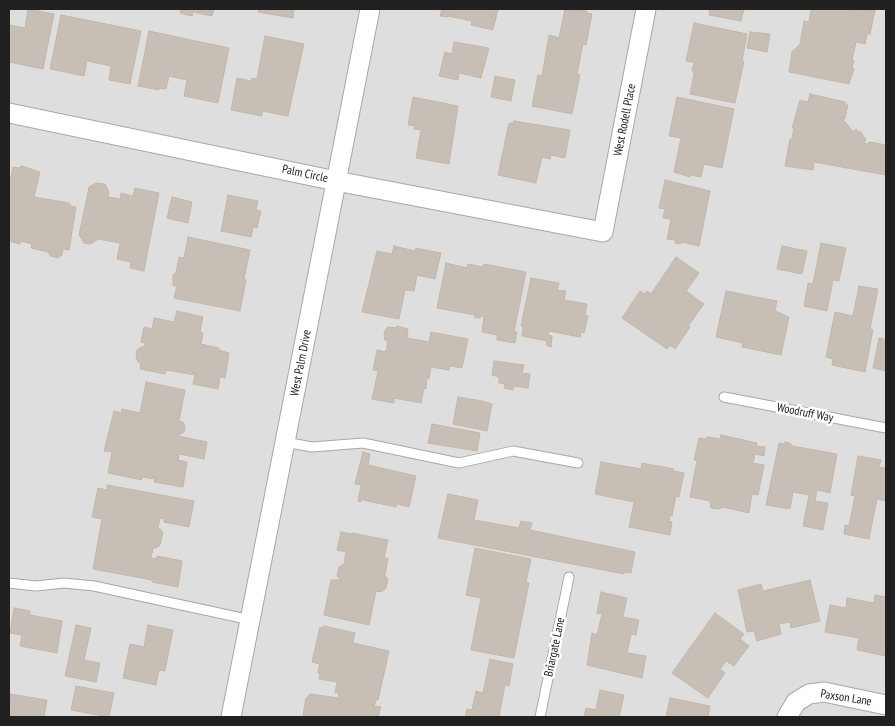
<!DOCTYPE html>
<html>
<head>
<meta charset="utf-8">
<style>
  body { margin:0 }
  #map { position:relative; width:895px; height:726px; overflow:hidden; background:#f2efe7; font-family:"PT Sans Narrow",sans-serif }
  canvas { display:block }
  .frame { position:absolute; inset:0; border:10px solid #212121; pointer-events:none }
</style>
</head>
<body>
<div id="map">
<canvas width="895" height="726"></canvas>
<div class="frame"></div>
</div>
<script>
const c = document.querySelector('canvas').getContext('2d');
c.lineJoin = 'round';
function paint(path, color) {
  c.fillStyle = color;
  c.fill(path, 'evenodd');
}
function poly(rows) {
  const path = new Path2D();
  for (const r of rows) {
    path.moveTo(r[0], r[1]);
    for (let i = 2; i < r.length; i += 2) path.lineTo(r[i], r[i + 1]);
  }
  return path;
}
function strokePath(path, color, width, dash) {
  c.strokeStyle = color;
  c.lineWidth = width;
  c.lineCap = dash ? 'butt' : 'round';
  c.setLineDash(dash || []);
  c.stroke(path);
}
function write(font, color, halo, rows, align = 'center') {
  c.font = font + ' "PT Sans Narrow",sans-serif';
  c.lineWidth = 5;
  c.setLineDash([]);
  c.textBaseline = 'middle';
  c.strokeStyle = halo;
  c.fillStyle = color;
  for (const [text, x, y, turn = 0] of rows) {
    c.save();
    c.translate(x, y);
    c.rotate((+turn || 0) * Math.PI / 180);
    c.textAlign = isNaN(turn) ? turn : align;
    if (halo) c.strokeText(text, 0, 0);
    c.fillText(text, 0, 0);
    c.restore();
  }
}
paint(poly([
  [9,9,886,9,886,717,9,717]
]), '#dfdede');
const building = poly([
  [28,9,54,14,43,69,9,62,9,25,25,28,28,9],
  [181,9,214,9,212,16,193,12,192,16,180,13,181,9],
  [259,9,294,9,293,18,258,12,259,9],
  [442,9,498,9,493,30,471,25,472,21,448,16,448,17,440,16,442,9],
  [565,9,587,11,587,13,592,14,586,45,583,44,577,74,580,75,572,114,532,106,538,75,542,76,549,35,559,38,565,9],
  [710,9,744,9,741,21,709,15,710,9],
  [811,9,875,10,870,34,867,34,865,44,856,42,852,60,854,60,852,67,854,69,849,84,789,72,792,52,800,44,804,21,809,22,811,9],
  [61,15,141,31,130,84,109,80,111,66,87,61,84,76,50,69,61,15],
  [694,23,747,34,742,61,744,61,735,103,690,94,694,74,692,70,694,64,696,63,686,61,694,23],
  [149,31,229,48,218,103,184,96,187,80,169,76,166,89,159,88,159,90,138,86,149,31],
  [750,32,770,34,767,52,747,48,750,32],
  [265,36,304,44,288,116,262,111,262,116,231,110,237,78,251,81,252,78,257,79,265,36],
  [454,42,489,48,481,78,459,73,458,80,439,76,445,52,452,54,454,42],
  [495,76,515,80,511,101,491,97,495,76],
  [810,94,845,102,845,105,848,105,847,109,845,119,842,118,853,132,856,129,858,132,860,131,866,140,864,142,866,144,868,144,869,142,886,145,886,175,814,162,813,170,785,166,790,139,792,139,794,128,792,128,800,100,808,102,810,94],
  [413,97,458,106,449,164,416,158,421,130,414,129,415,126,408,125,413,97],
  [677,97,734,109,722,168,704,164,701,177,690,175,690,177,674,172,681,138,669,136,677,97],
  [514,121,570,130,565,158,551,155,550,159,542,157,536,183,498,175,509,123,513,123,514,121],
  [22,166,40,172,34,197,69,203,71,206,76,207,69,250,63,249,62,255,58,258,50,256,48,252,31,248,32,244,21,241,20,244,9,241,9,188,13,167,19,168,22,166],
  [665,180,710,191,699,246,681,242,681,244,675,243,675,240,667,239,671,219,663,218,665,209,659,208,665,180],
  [96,183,105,184,109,192,108,197,120,199,121,193,133,196,135,188,159,193,144,271,130,268,131,262,117,259,120,243,98,239,91,244,84,243,79,235,89,187,96,183],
  [228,195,258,201,256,210,261,211,257,228,253,227,251,237,221,231,228,195],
  [172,197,192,202,188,223,167,218,172,197],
  [188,237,250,250,244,279,246,280,240,311,174,298,177,286,173,286,173,275,176,272,179,257,184,258,188,237],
  [821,243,846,248,839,281,833,280,827,311,804,306,808,283,813,284,821,243],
  [394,246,415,251,416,248,441,253,435,279,417,275,414,291,405,290,399,319,362,312,377,251,392,254,394,246],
  [782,246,807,251,802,274,777,269,782,246],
  [676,257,699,273,686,291,704,304,688,326,690,327,675,349,670,345,667,349,622,318,640,291,644,294,647,291,651,294,676,257],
  [446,263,467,268,468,264,483,267,484,264,526,272,514,332,517,332,515,343,497,340,497,335,482,332,484,317,481,316,480,318,474,317,475,315,437,308,446,263],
  [531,278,559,283,557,290,566,291,564,300,587,304,585,315,588,316,584,333,581,332,580,337,549,331,548,335,552,336,551,347,546,345,547,341,522,336,523,326,521,326,531,278],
  [859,286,878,289,870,329,873,330,865,372,832,365,833,359,826,357,835,312,853,316,859,286],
  [726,291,777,301,775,311,789,317,781,355,742,347,743,343,716,337,726,291],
  [177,311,203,317,200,332,203,333,201,344,219,348,219,350,229,353,225,378,220,377,218,389,193,384,195,375,166,370,165,374,140,369,141,363,138,362,136,358,137,350,141,347,144,347,145,343,141,342,144,327,152,329,154,318,174,322,177,311],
  [397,326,408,329,407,338,429,342,431,332,468,339,462,368,450,366,449,370,431,367,429,379,427,378,426,389,424,388,421,403,394,398,394,403,372,399,378,371,373,370,377,350,386,352,388,341,385,340,384,336,385,330,388,327,397,328,397,326],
  [879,338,886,340,886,371,873,368,879,338],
  [494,361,524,365,522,373,530,374,528,388,514,386,513,390,504,388,505,384,499,383,499,377,492,375,494,361],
  [146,382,185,390,179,421,183,422,185,426,184,432,178,436,207,442,204,459,179,454,178,460,187,462,183,487,154,482,155,479,142,477,142,480,108,473,112,452,104,451,114,411,121,413,122,409,140,413,146,382],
  [458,397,482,401,492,404,487,431,453,424,458,397],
  [432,424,480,433,477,451,428,443,432,424],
  [721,435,757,443,756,446,765,447,764,456,755,454,753,463,764,465,758,495,752,494,749,513,723,507,719,509,711,508,710,501,690,497,697,461,694,460,699,438,706,439,707,437,720,439,721,435],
  [785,442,790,443,792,446,837,454,830,493,817,490,815,501,828,503,823,530,803,526,809,495,793,492,790,509,766,505,779,443,783,444,785,442],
  [363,452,370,454,368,465,416,476,409,507,397,504,396,507,363,500,362,498,361,502,358,501,361,485,355,484,363,452],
  [858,456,881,460,879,467,886,468,886,501,877,499,869,539,844,534,845,525,849,526,855,496,851,495,858,456],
  [601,462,641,469,642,463,674,469,673,471,684,473,679,497,676,496,672,516,670,515,669,521,672,522,670,535,629,527,634,502,595,494,601,462],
  [107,485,194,501,189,527,164,522,164,519,160,518,158,528,163,532,160,545,156,548,153,548,151,558,157,559,157,556,182,561,178,587,152,582,152,580,93,569,102,519,92,517,98,488,107,490,107,485],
  [448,494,478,500,474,520,519,528,521,521,532,523,530,530,635,552,631,573,624,572,624,574,438,538,448,494],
  [341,532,352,534,352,533,388,540,384,558,388,558,385,576,388,579,386,588,381,592,376,591,369,625,324,615,331,580,341,580,337,576,339,567,344,564,346,552,337,550,341,532],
  [475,548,531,559,526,582,529,583,514,658,471,650,481,598,466,595,475,548],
  [810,580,820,621,791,628,790,622,779,624,781,634,757,641,754,631,747,632,738,590,761,584,763,591,810,580],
  [601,592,627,598,623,617,639,620,636,635,631,634,627,653,646,656,642,678,587,665,592,633,597,635,602,614,597,613,601,592],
  [875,595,886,597,886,656,857,650,859,638,825,632,830,605,846,608,847,598,874,603,875,595],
  [14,608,30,611,30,615,62,621,57,653,20,646,22,635,10,633,14,608],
  [715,613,744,634,740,639,749,646,734,666,726,661,720,669,725,673,708,698,672,673,715,613],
  [76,625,91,628,84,660,100,663,96,682,65,676,76,625],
  [148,625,173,630,165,671,159,670,156,685,123,678,130,644,144,647,148,625],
  [324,626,355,633,353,643,389,651,378,700,376,700,374,706,381,707,378,717,304,717,303,715,306,698,310,694,338,698,339,693,335,693,337,682,319,679,320,675,318,672,320,664,312,662,320,627,323,628,324,626],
  [490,659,513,664,509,686,505,685,499,717,465,717,467,709,472,710,476,691,483,693,490,659],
  [76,686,114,693,109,717,71,710,76,686],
  [600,690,624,695,619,717,584,717,586,708,596,710,600,690],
  [10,694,47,700,44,717,9,717,10,694],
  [670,698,710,706,708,717,666,717,670,698]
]);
paint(building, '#c7beb6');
strokePath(building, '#c5b7a8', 1);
const lane = poly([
  [724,397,886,428],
  [285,442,312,447,363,443,459,463,513,451,578,463],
  [9,583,36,586,64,583,94,586,251,620],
  [540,717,569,577]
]);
const street = poly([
  [9,113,336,181,603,232,646,9],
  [231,717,370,9],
  [787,717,796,702,809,694,824,692,886,705]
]);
strokePath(lane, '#a8a8a8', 11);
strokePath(street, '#a8a8a8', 21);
strokePath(lane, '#fff', 9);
strokePath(street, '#fff', 19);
write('12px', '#212121', '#fff', [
  ["West Rodell Place",625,120,-79],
  ["Palm Circle",305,174,12],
  ["West Palm Drive",301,363,-79],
  ["Woodruff Way",805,413,11],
  ["Briargate Lane",555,647,-78],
  ["Paxson Lane",846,698,9]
]);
</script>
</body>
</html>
